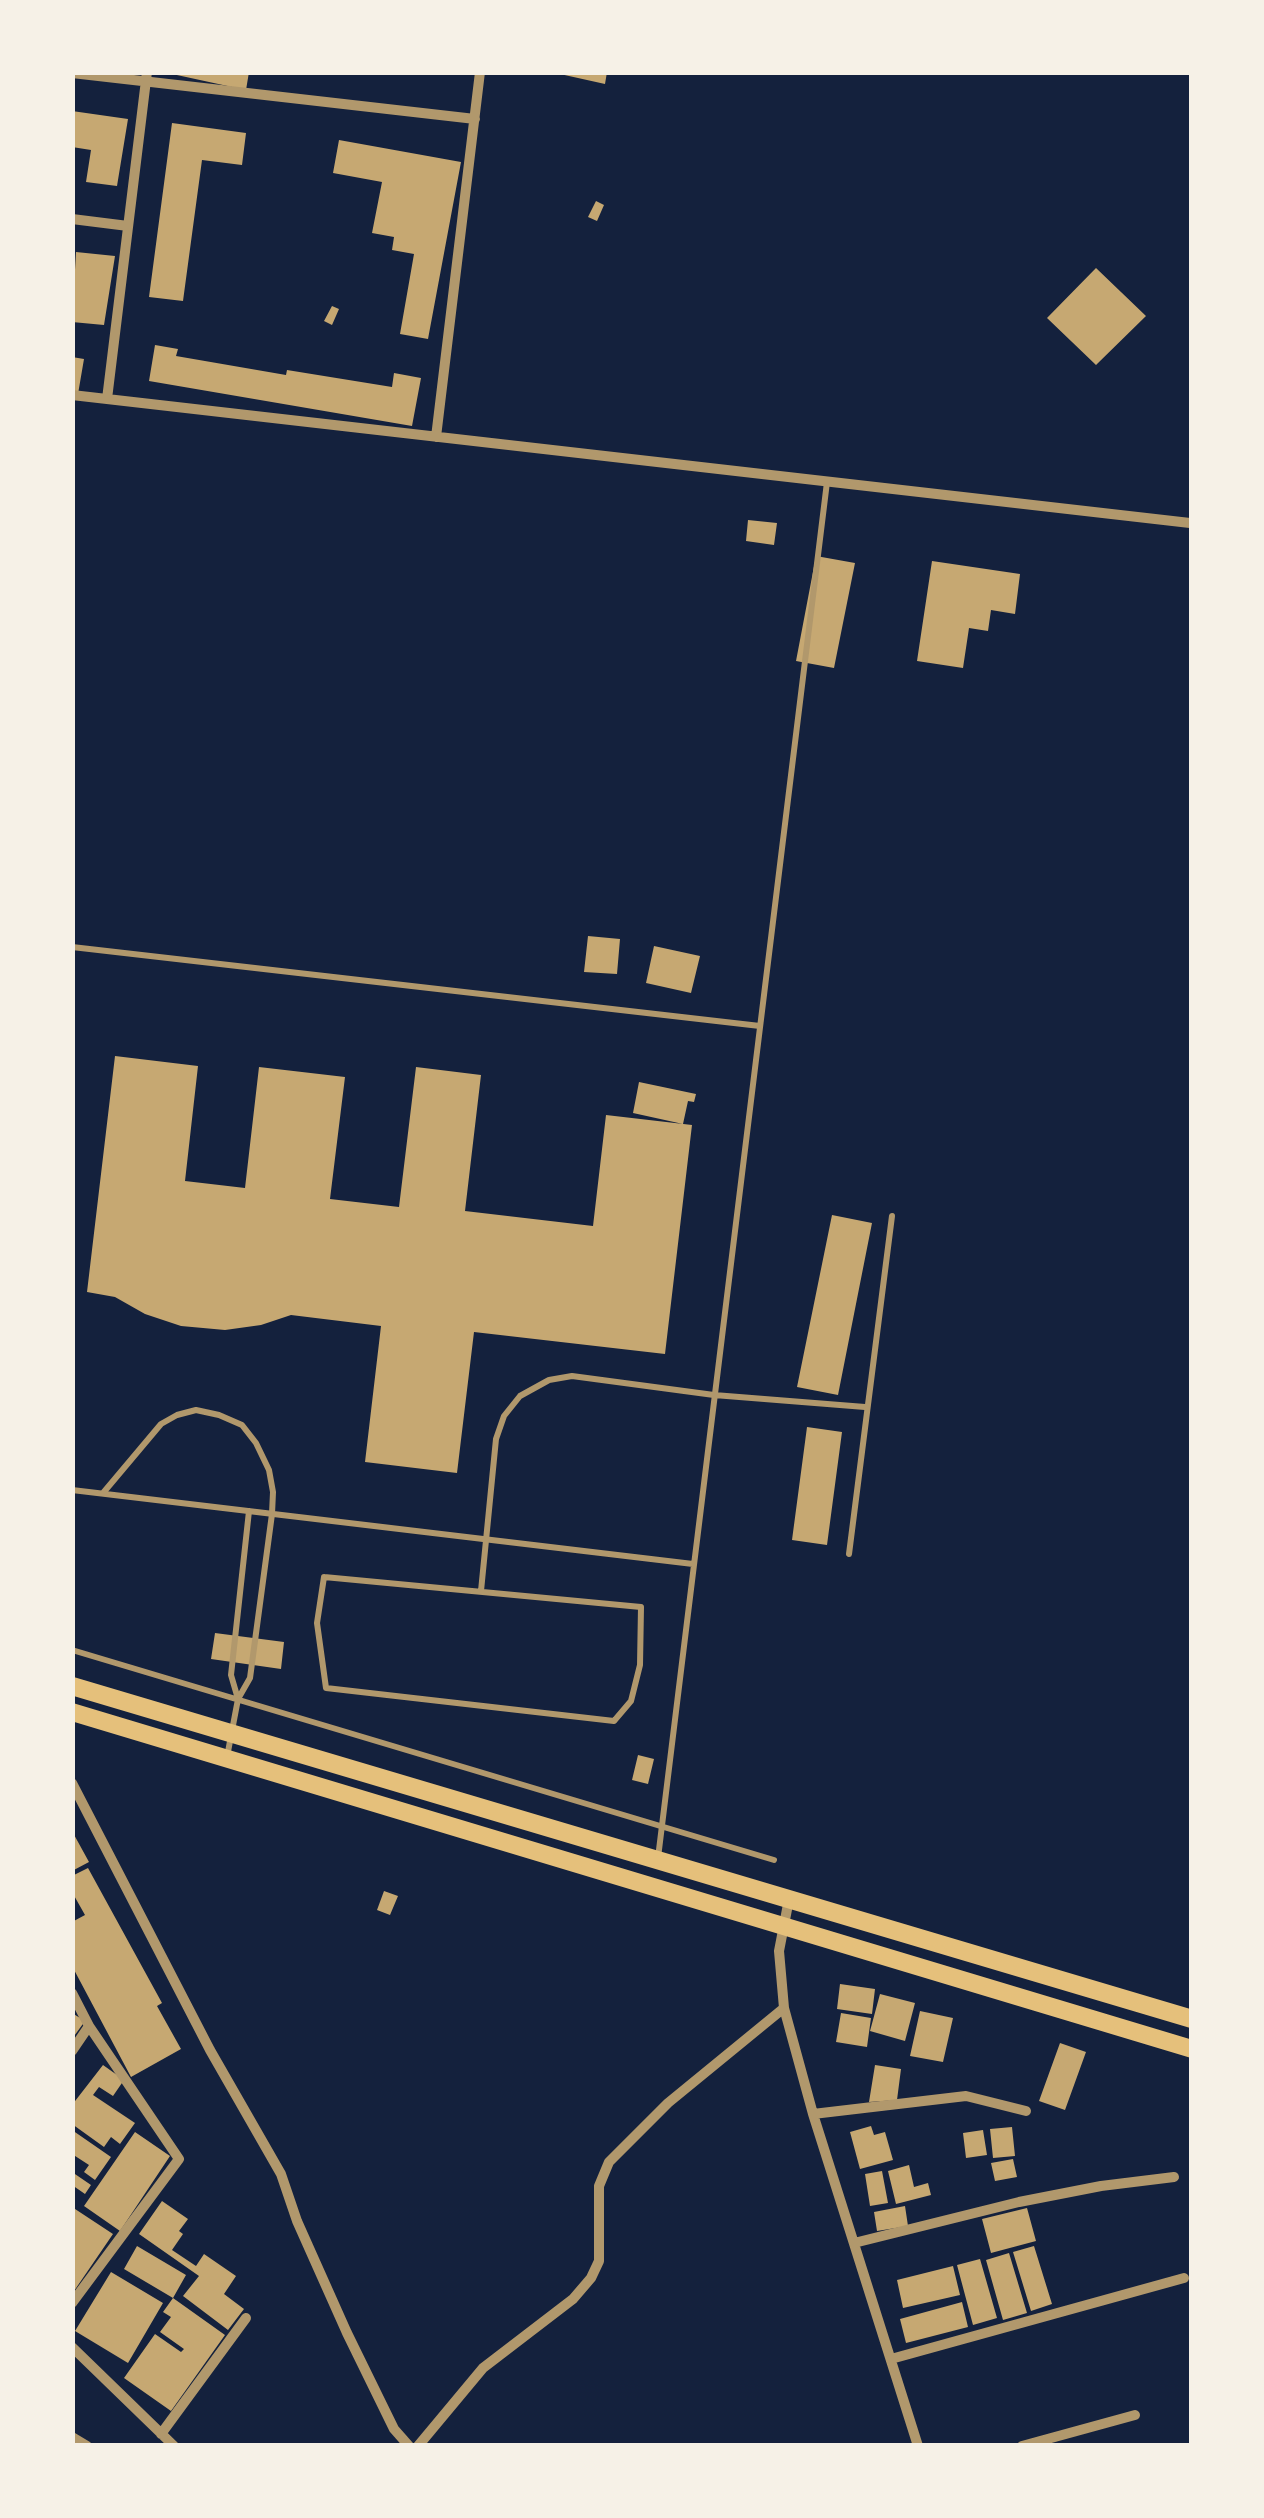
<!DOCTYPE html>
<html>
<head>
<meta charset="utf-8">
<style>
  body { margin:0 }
  #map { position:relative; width:1264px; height:2518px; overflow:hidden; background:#14213d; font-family:"IBM Plex Sans",sans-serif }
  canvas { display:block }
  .frame { position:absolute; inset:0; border:75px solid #f6f1e7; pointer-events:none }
</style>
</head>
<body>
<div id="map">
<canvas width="1264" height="2518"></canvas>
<div class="frame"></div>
</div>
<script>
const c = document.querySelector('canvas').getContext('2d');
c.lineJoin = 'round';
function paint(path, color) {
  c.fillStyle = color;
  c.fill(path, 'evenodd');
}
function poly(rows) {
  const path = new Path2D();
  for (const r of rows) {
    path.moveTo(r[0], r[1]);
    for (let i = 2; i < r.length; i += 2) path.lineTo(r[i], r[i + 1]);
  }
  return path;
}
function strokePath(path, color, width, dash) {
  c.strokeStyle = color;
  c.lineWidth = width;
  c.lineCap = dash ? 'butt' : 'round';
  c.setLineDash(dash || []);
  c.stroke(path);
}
paint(poly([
  [163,72,249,72,246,90],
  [551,72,607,72,605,84],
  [72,111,128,119,117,186,86,182,91,150,72,147],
  [172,123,246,133,242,165,202,160,183,301,149,297],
  [339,140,461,162,428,339,400,334,414,254,392,250,394,237,372,233,382,182,333,173],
  [596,201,604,205,597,221,588,217],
  [76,252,115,256,104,325,72,322],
  [1096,268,1146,316,1096,365,1047,318],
  [332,306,339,309,332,325,324,321],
  [155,345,178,349,176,356,286,375,287,370,392,387,394,373,421,378,412,426,149,381],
  [72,357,84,359,78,394,72,393],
  [748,520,777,523,774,545,746,541],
  [816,556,855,563,834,668,796,661],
  [932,561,1020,574,1015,614,991,610,988,631,969,628,963,668,917,661],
  [588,936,620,939,617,974,584,972],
  [654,946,700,956,691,993,646,983],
  [115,1056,198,1066,185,1181,245,1188,259,1067,345,1077,330,1199,399,1207,416,1067,481,1075,465,1211,593,1226,606,1115,692,1125,665,1354,474,1332,457,1473,365,1462,381,1326,291,1315,261,1325,225,1330,181,1326,145,1314,115,1297,87,1292],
  [639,1082,696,1094,694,1102,688,1101,683,1124,633,1113],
  [832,1215,872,1223,838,1395,797,1387],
  [807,1427,842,1432,827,1545,792,1540],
  [215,1633,284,1642,281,1669,211,1659],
  [638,1755,654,1759,648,1784,632,1780],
  [72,1831,89,1862,72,1871],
  [88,1868,162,2003,157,2006,181,2049,131,2077,72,1966,72,1922,85,1915,72,1892,72,1876],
  [384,1891,398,1896,390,1915,377,1910],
  [840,1984,875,1989,872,2014,837,2009],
  [880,1994,915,2003,905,2041,870,2031],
  [920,2011,953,2018,943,2062,910,2056],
  [72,2013,85,2021,72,2039],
  [841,2013,871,2018,867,2047,836,2042],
  [1060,2043,1086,2052,1065,2110,1039,2101],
  [103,2065,124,2080,113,2096,99,2087,93,2095,135,2123,120,2144,111,2137,104,2147,72,2124,72,2105],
  [875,2065,901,2069,897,2100,869,2102],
  [871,2126,874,2135,885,2132,893,2160,860,2169,850,2132],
  [1012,2127,1015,2156,993,2158,990,2129],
  [72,2130,111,2157,95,2180,84,2172,89,2165,72,2154],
  [983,2130,987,2155,966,2158,963,2133],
  [135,2132,170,2156,120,2231,84,2206],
  [1013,2159,1017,2177,995,2181,991,2163],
  [909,2165,914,2187,928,2183,931,2195,896,2204,888,2171],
  [882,2171,888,2203,870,2206,865,2174],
  [72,2172,91,2185,85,2194,72,2185],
  [162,2201,188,2219,179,2231,183,2234,172,2250,196,2266,204,2254,236,2276,224,2294,244,2309,228,2330,183,2296,199,2276,139,2234],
  [905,2206,908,2226,877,2231,874,2212],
  [72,2207,113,2234,72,2294],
  [1027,2208,1036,2241,991,2253,982,2219],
  [137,2246,186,2275,173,2298,124,2269],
  [1034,2246,1052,2304,1031,2311,1013,2252],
  [1009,2253,1027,2313,1003,2320,986,2260],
  [980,2259,997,2318,973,2325,957,2265],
  [953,2266,960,2295,903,2308,897,2280],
  [111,2272,163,2303,128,2363,75,2331],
  [173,2298,225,2335,171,2411,124,2378,155,2334,181,2352,184,2349,160,2332,171,2317,163,2312],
  [962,2302,968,2327,906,2343,900,2319]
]), '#c6a872');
strokePath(poly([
  [72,947,760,1026],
  [72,1490,693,1564],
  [103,1493,161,1424,177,1415,196,1410,219,1415,242,1425,256,1443,269,1470,273,1492,272,1514,250,1678,238,1699,227,1757],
  [849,1554,892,1216],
  [324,1577,641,1607,640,1665,631,1701,614,1721,326,1688,317,1623,324,1577],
  [481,1591,496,1439,504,1416,520,1396,549,1380,572,1376,714,1395,865,1407],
  [72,1650,774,1860],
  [238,1699,231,1675,249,1511],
  [658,1858,827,482]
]), '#b1986c', 6);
strokePath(poly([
  [72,73,475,119],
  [72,219,128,226],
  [72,395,1190,523],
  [107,399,147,72],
  [436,437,480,72],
  [72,1783,210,2050,281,2174,297,2221,347,2333,394,2429,409,2446],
  [789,1899,779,1951,784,2008,813,2114,918,2446],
  [72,1993,89,2026,179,2159,72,2303],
  [72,2051,89,2026],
  [813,2114,966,2096,1026,2111],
  [854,2243,1019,2202,1101,2186,1174,2177],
  [72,2347,174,2446],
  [891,2359,1184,2278],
  [161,2434,246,2318],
  [72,2437,87,2446],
  [418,2446,483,2368,573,2299,591,2278,599,2261,599,2186,609,2162,668,2103,784,2008],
  [1022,2446,1135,2415]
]), '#b1986c', 10);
strokePath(poly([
  [72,1686,1192,2019],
  [72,1712,1192,2049]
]), '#e5c07b', 18);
</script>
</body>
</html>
